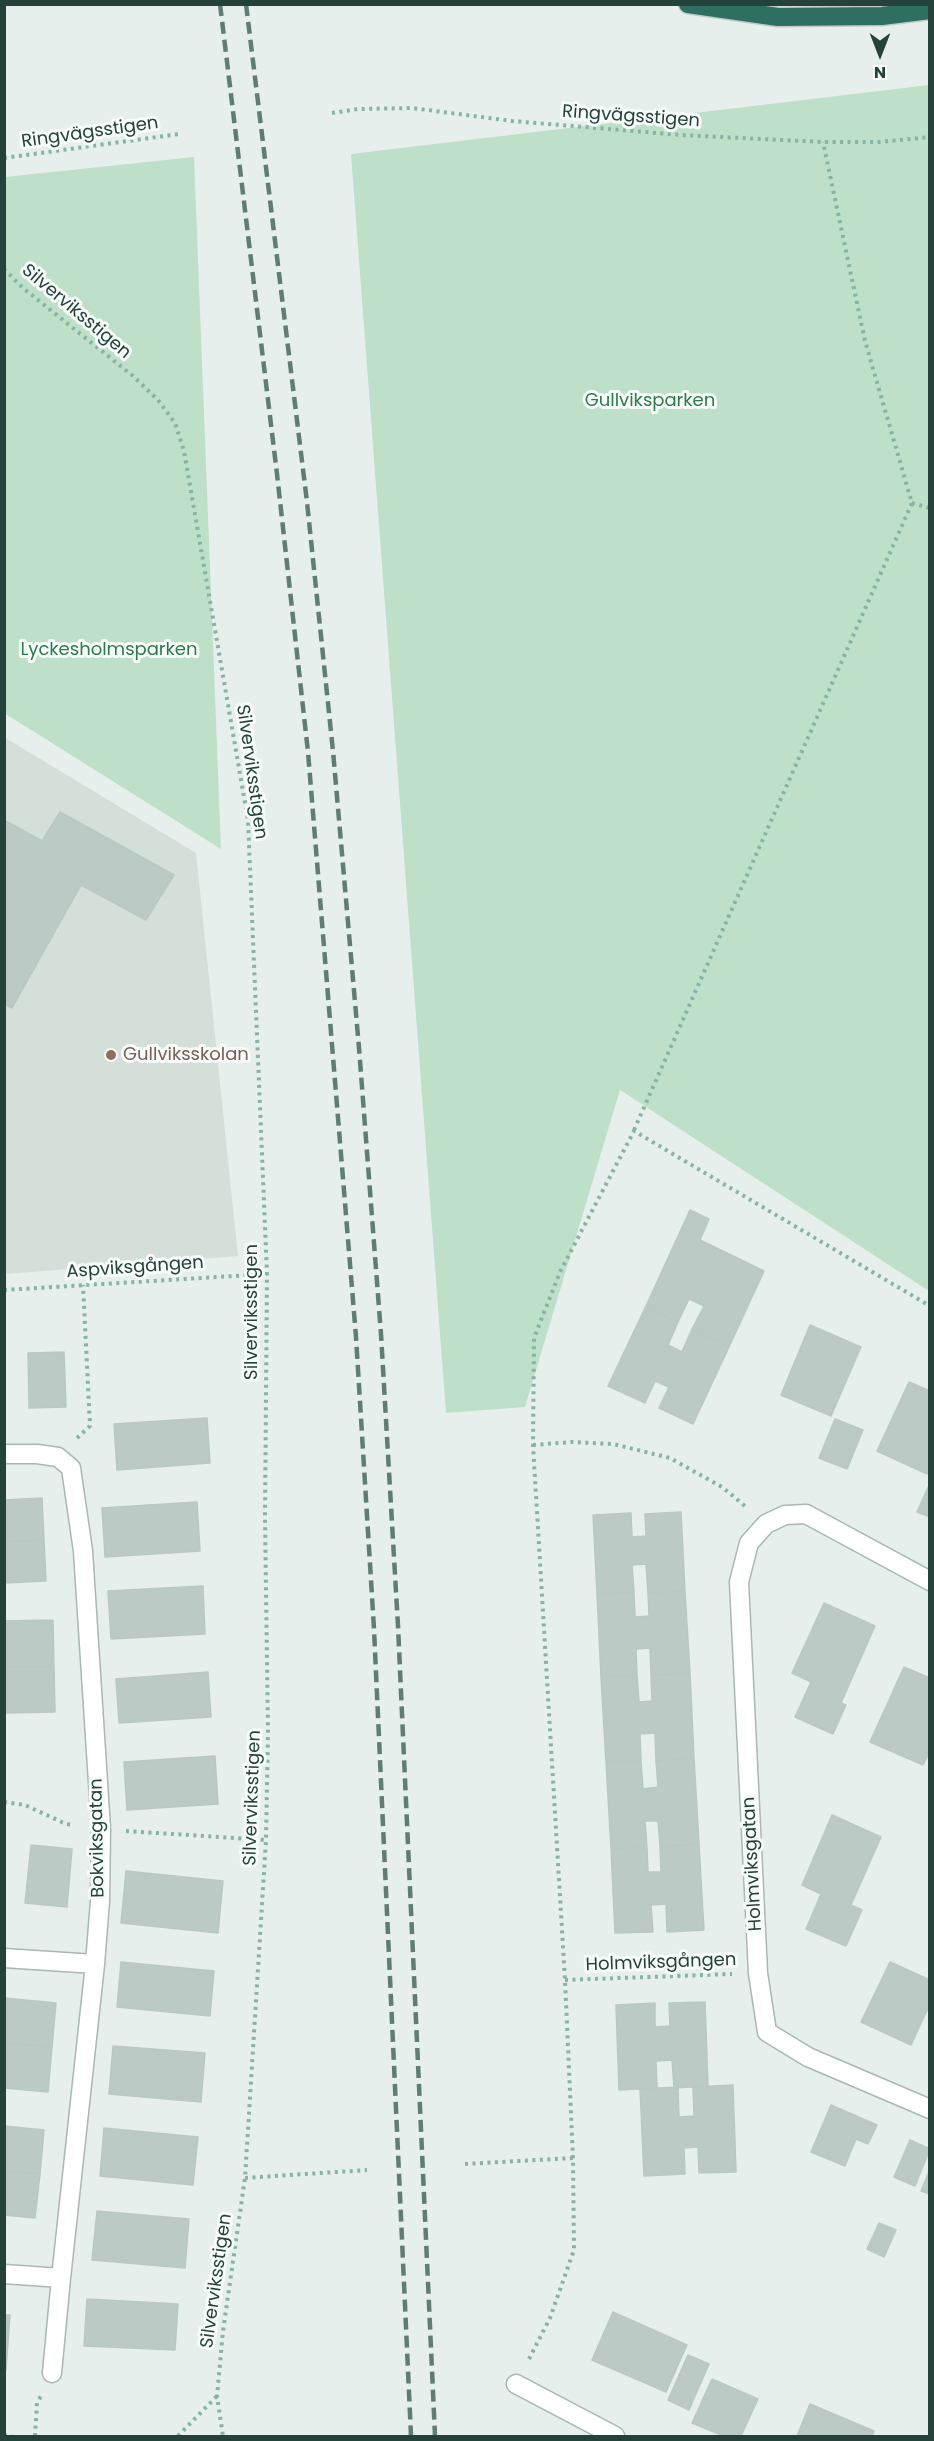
<!DOCTYPE html>
<html>
<head>
<meta charset="utf-8">
<style>
  body { margin:0 }
  #map { position:relative; width:934px; height:2441px; overflow:hidden; background:#e6efeb; font-family:Poppins,sans-serif }
  canvas { display:block }
  .frame { position:absolute; inset:0; border:6px solid #24423a; pointer-events:none }
  .north { position:absolute; left:850px; top:24px; width:60px; height:60px; -webkit-text-stroke:4px #f7fbf9; paint-order:stroke; rotate:180deg; font-size:16px; font-weight:700; line-height:24px; text-align:center; color:#24423a }
  .north::after { content:''; display:block; margin:auto; width:21px; height:27px; background:#24423a; clip-path:polygon(50% 0,100% 100%,50% 72%,0 100%) }
</style>
</head>
<body>
<div id="map">
<canvas width="934" height="2441"></canvas>
<div class="frame"></div>
<div class="north">N</div>
</div>
<script>
const c = document.querySelector('canvas').getContext('2d');
c.lineJoin = 'round';
function paint(path, color) {
  c.fillStyle = color;
  c.fill(path, 'evenodd');
}
function poly(rows) {
  const path = new Path2D();
  for (const r of rows) {
    path.moveTo(r[0], r[1]);
    for (let i = 2; i < r.length; i += 2) path.lineTo(r[i], r[i + 1]);
  }
  return path;
}
function strokePath(path, color, width, dash) {
  c.strokeStyle = color;
  c.lineWidth = width;
  c.lineCap = dash ? 'butt' : 'round';
  c.setLineDash(dash || []);
  c.stroke(path);
}
function write(font, color, halo, rows, align = 'center') {
  c.font = font + ' Poppins,sans-serif';
  c.lineWidth = 6;
  c.setLineDash([]);
  c.textBaseline = 'middle';
  c.strokeStyle = halo;
  c.fillStyle = color;
  for (const [text, x, y, turn = 0] of rows) {
    c.save();
    c.translate(x, y);
    c.rotate((+turn || 0) * Math.PI / 180);
    c.textAlign = isNaN(turn) ? turn : align;
    if (halo) c.strokeText(text, 0, 0);
    c.fillText(text, 0, 0);
    c.restore();
  }
}
paint(poly([
  [4,737,196,853,238,1256,5,1274]
]), '#d4dfda');
paint(poly([
  [929,85,929,1291,620,1090,525,1407,446,1413,351,154],
  [194,157,221,849,4,713,5,177]
]), '#bfe0c8');
const building = poly([
  [60,812,174,875,146,920,81,885,12,1008,4,1004,4,820,42,841,60,812],
  [690,1210,709,1219,700,1240,764,1271,729,1347,692,1329,704,1306,689,1299,678,1322,646,1306,690,1210],
  [646,1306,678,1322,668,1345,682,1352,692,1329,729,1347,693,1424,659,1408,669,1387,655,1381,645,1403,608,1386,646,1306],
  [810,1325,861,1347,831,1416,781,1395,810,1325],
  [64,1352,66,1407,29,1408,28,1353,64,1352],
  [909,1382,930,1391,930,1468,927,1474,877,1451,909,1382],
  [207,1418,210,1463,117,1470,114,1424,207,1418],
  [835,1419,863,1430,847,1469,819,1458,835,1419],
  [930,1483,930,1517,917,1512,930,1483],
  [42,1498,44,1540,4,1542,4,1500,42,1498],
  [197,1502,200,1551,105,1557,102,1508,197,1502],
  [681,1512,685,1591,648,1593,646,1564,632,1565,634,1592,597,1594,593,1515,631,1513,632,1537,646,1536,645,1514,681,1512],
  [44,1540,46,1581,4,1583,4,1542,44,1540],
  [203,1586,205,1634,111,1639,108,1591,203,1586],
  [685,1591,690,1673,651,1675,650,1648,636,1649,637,1675,601,1677,597,1594,634,1592,635,1617,649,1616,648,1593,685,1591],
  [824,1603,875,1626,841,1703,846,1705,833,1734,795,1717,811,1682,792,1673,824,1603],
  [53,1620,54,1666,4,1667,4,1621,53,1620],
  [54,1666,55,1712,4,1713,4,1667,54,1666],
  [904,1667,930,1678,930,1751,923,1765,870,1742,904,1667],
  [208,1672,211,1717,119,1723,116,1679,208,1672],
  [690,1673,694,1758,656,1761,655,1733,640,1734,641,1761,606,1762,601,1677,637,1675,639,1702,652,1701,651,1675,690,1673],
  [215,1756,218,1804,127,1810,124,1762,215,1756],
  [694,1758,699,1844,660,1847,658,1821,645,1821,647,1847,611,1849,606,1762,641,1761,643,1789,658,1787,656,1761,694,1758],
  [832,1815,881,1837,851,1905,862,1910,846,1946,806,1929,821,1894,802,1885,832,1815],
  [699,1844,704,1930,667,1932,666,1904,651,1905,653,1932,615,1933,611,1849,647,1847,648,1872,661,1872,660,1847,699,1844],
  [31,1845,72,1849,67,1907,25,1903,31,1845],
  [126,1871,223,1881,218,1933,121,1923,126,1871],
  [121,1962,214,1971,210,2016,117,2007,121,1962],
  [890,1962,930,1980,930,2004,911,2045,861,2022,890,1962],
  [4,1998,56,2003,52,2047,4,2043,4,1998],
  [705,2002,708,2086,674,2088,672,2060,656,2061,657,2088,619,2090,616,2005,655,2003,655,2027,670,2026,669,2003,705,2002],
  [4,2043,52,2047,48,2092,4,2088,4,2043],
  [113,2046,205,2053,201,2102,109,2094,113,2046],
  [733,2085,736,2172,699,2173,698,2147,684,2148,685,2174,644,2176,640,2089,678,2087,679,2117,694,2116,693,2087,733,2085],
  [831,2105,877,2125,868,2144,856,2139,845,2166,811,2152,831,2105],
  [4,2126,44,2130,40,2174,4,2171,4,2126],
  [104,2128,198,2137,193,2185,100,2176,104,2128],
  [910,2140,930,2149,915,2186,894,2177,910,2140],
  [930,2169,930,2194,921,2191,930,2169],
  [4,2171,40,2174,35,2218,4,2215,4,2171],
  [97,2211,189,2219,185,2268,92,2260,97,2211],
  [879,2223,896,2230,884,2257,867,2249,879,2223],
  [87,2299,178,2304,175,2350,84,2346,87,2299],
  [613,2312,687,2345,666,2392,592,2360,613,2312],
  [4,2315,10,2315,6,2370,4,2370,4,2315],
  [688,2355,709,2364,689,2410,668,2400,688,2355],
  [712,2379,758,2399,741,2436,724,2436,692,2423,712,2379],
  [810,2404,874,2431,872,2436,797,2436,810,2404]
]);
paint(building, '#bbcac4');
strokePath(building, '#b8c9c2', 1.5);
const minor = poly([
  [4,1454,37,1454,58,1457,71,1468,83,1551,101,1829,100,1901,95,1964,61,2278,4,2274],
  [930,1581,806,1514,785,1515,766,1524,749,1543,739,1582,758,1973,767,2032,808,2057,930,2109],
  [4,1958,95,1964],
  [52,2373,61,2278],
  [516,2384,615,2436]
]);
const highway = poly([
  [688,4,778,17,882,16,930,10]
]);
strokePath(minor, '#a8b8b2', 21);
strokePath(highway, '#c2cac8', 21);
strokePath(poly([
  [332,113,358,109,412,108,512,121,681,135,823,142,879,142,930,137],
  [4,158,179,134],
  [4,269,23,288,133,376,158,400,175,423,184,451,248,820,267,1274,265,1517,268,1732,266,1840,245,2178,223,2331,217,2396,223,2436],
  [912,503,930,508],
  [634,1130,912,503,865,341,823,142],
  [4,1290,267,1274],
  [77,1438,90,1426,83,1285],
  [533,1445,571,1442,613,1444,670,1458,722,1487,745,1506],
  [4,1802,25,1805,66,1824,74,1825],
  [126,1831,266,1840],
  [565,1980,732,1974],
  [465,2164,573,2158],
  [245,2178,367,2170],
  [529,2359,550,2318,574,2250,573,2158,565,1980,533,1445,534,1338,560,1272,634,1131,930,1306],
  [4,2435,12,2436],
  [35,2436,37,2403,41,2396],
  [178,2436,217,2396]
]), '#86b3a5', 4, [3, 4.5]);
strokePath(minor, '#fff', 18);
strokePath(highway, '#2f6f62', 18);
strokePath(poly([
  [220,4,277,474,308,752,356,1337,374,1629,411,2436],
  [246,4,307,502,333,751,359,1048,381,1334,398,1626,435,2436]
]), '#5f7d75', 4.5, [12, 6]);
for (const [x, y, r, color] of [
  [111,1055,6,"#8d6e63"]
]) {
  const dot = new Path2D();
  dot.arc(x, y, r, 0, 2 * Math.PI);
  c.fillStyle = color;
  c.fill(dot);
  strokePath(dot, '#f7fbf9', 2);
}
write('18px', '#24423a', '#f7fbf9', [
  ["Ringvägsstigen",631,117,4],
  ["Ringvägsstigen",90,133,-8],
  ["Silverviksstigen",76,312,40],
  ["Silverviksstigen",251,772,82],
  ["Aspviksgången",135,1268,-4],
  ["Silverviksstigen",252,1312,-90],
  ["Silverviksstigen",253,1798,-88],
  ["Bokviksgatan",98,1838,-91],
  ["Holmviksgatan",753,1864,-93],
  ["Holmviksgången",661,1963,-2],
  ["Silverviksstigen",217,2281,-82]
]);
write('18px', '#2d7a4b', '#f7fbf9', [
  ["Gullviksparken",650,401],
  ["Lyckesholmsparken",109,650]
]);
write('18px', '#785e54', '#f7fbf9', [
  ["Gullviksskolan",123,1055]
], 'left');
</script>
</body>
</html>
